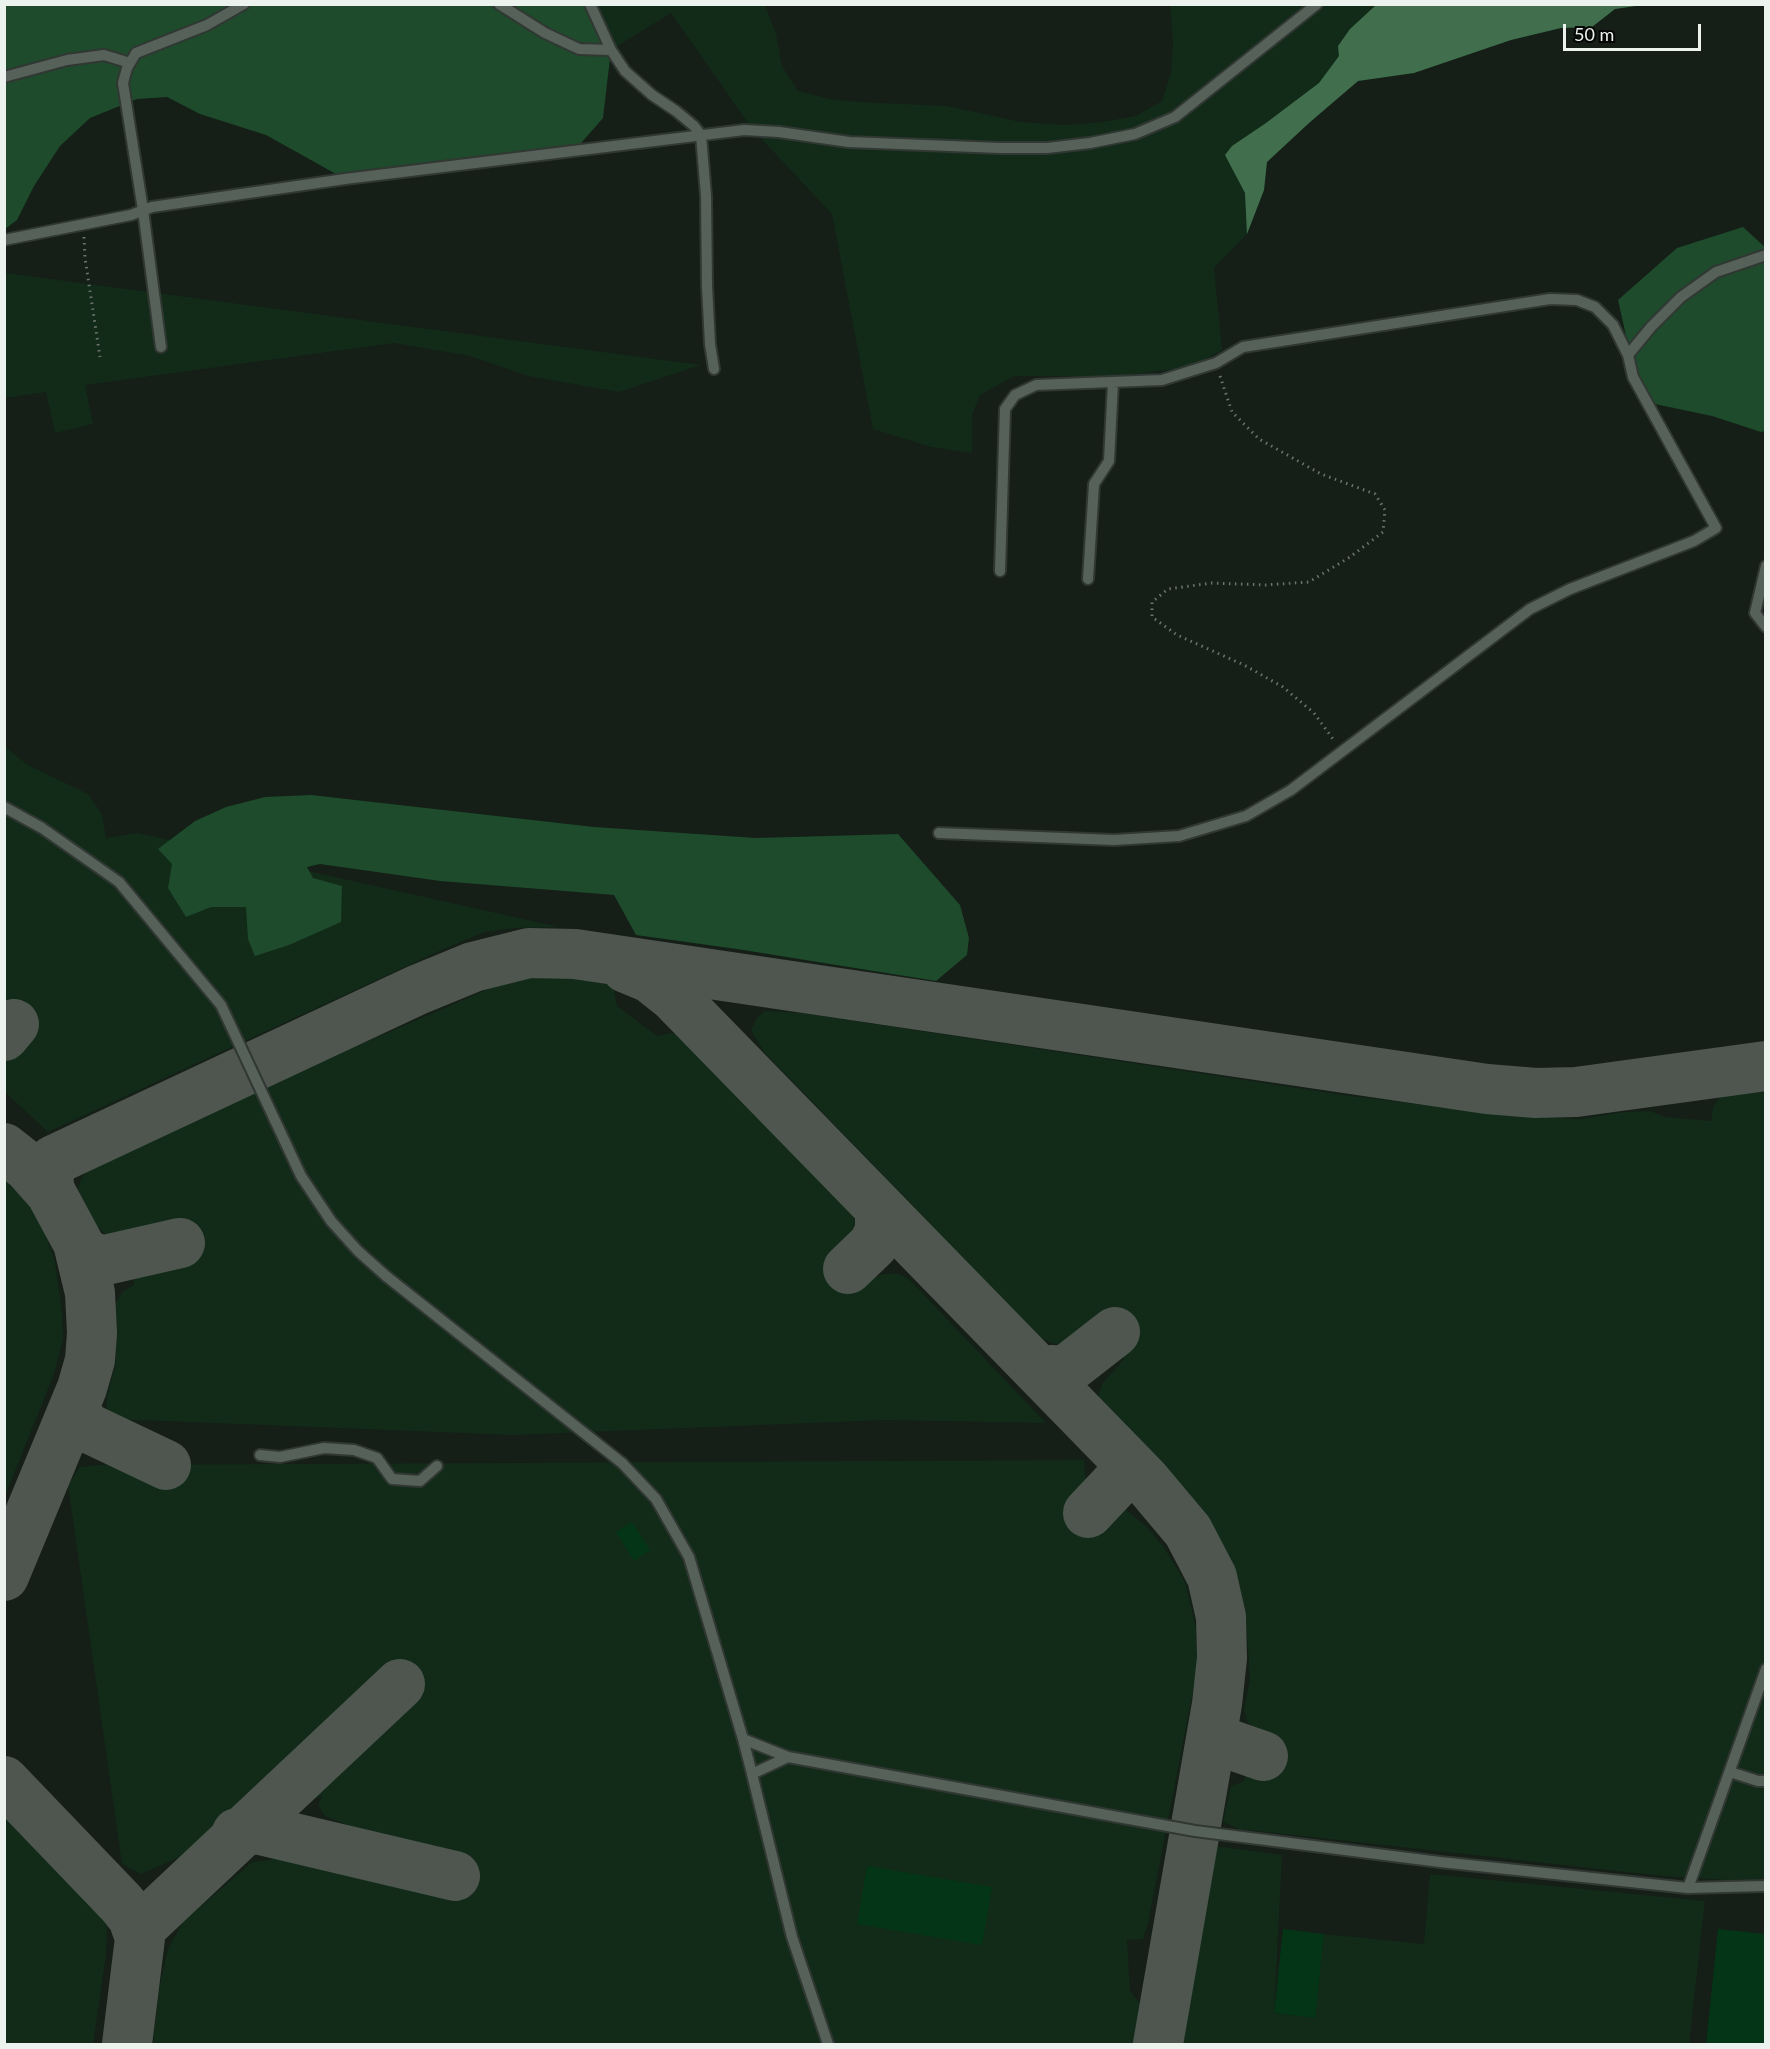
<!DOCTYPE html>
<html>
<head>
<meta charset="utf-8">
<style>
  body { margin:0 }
  #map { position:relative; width:1770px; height:2049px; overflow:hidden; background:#151e17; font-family:Lato,sans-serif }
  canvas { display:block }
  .frame { position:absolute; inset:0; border:6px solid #ecf2ed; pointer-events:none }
  .scale { position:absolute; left:1563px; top:24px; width:138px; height:27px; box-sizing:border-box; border:3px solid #ecf2ed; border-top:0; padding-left:8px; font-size:18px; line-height:21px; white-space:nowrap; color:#ecf2ed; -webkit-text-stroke:4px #040705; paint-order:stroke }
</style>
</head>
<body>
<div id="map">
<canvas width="1770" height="2049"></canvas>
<div class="frame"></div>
<div class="scale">50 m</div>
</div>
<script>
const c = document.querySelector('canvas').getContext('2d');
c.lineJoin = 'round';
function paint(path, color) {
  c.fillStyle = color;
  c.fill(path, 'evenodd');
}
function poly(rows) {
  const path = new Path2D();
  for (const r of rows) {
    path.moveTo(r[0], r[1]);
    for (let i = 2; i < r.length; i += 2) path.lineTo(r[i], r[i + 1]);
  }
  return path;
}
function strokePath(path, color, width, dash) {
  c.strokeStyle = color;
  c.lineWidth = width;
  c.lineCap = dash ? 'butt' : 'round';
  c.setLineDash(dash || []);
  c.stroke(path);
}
paint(poly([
  [590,5,765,5,776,34,782,66,798,91,830,99,858,102,947,106,1021,122,1066,125,1102,122,1136,116,1162,101,1171,73,1173,41,1170,5,1643,5,1615,9,1592,27,1561,28,1511,40,1414,73,1358,81,1309,123,1267,162,1264,190,1247,234,1214,268,1222,350,1191,367,1119,376,1014,376,980,395,972,415,972,453,931,447,873,429,832,214,753,130,671,13,611,50],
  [5,273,701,365,619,392,528,376,470,356,394,343,85,385,93,424,55,433,46,392,5,398],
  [4,746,28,765,88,794,102,814,106,838,138,833,559,927,515,928,485,932,446,948,48,1132,5,1092],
  [540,976,577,978,606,984,614,990,617,1006,657,1036,672,1033,688,1040,853,1213,855,1224,851,1236,842,1245,874,1278,883,1274,899,1274,910,1280,1046,1423,885,1420,513,1435,115,1419,107,1411,107,1397,116,1363,115,1305,122,1292,134,1285,133,1235,118,1239,107,1236,97,1226,78,1190,81,1179,91,1167,276,1081,484,991,512,980],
  [765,1011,802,1013,1343,1095,1513,1116,1582,1119,1624,1112,1651,1111,1664,1117,1711,1121,1713,1107,1721,1096,1765,1092,1765,1879,1728,1880,1663,1876,1239,1829,1223,1822,1231,1786,1244,1781,1255,1729,1247,1721,1244,1710,1250,1680,1246,1619,1226,1551,1189,1494,1105,1410,1098,1397,1102,1384,1124,1359,1090,1323,1059,1346,1041,1338,765,1053,751,1030,757,1018],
  [5,1176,41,1220,55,1263,62,1311,63,1339,54,1374,5,1496],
  [1084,1460,1085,1477,1147,1527,1163,1546,1185,1582,1196,1628,1197,1670,1148,1923,1143,1939,1127,1940,1130,1991,1141,2005,1134,2044,153,2044,159,1990,168,1949,183,1922,252,1862,269,1860,348,1825,325,1816,318,1805,323,1795,141,1874,122,1864,68,1485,80,1467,102,1465],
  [4,1813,100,1912,107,1928,106,1955,93,2044,5,2044],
  [1215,1846,1282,1855,1274,2013,1314,2018,1324,1934,1424,1944,1430,1874,1705,1901,1689,2044,1183,2044]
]), '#122b19');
paint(poly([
  [5,5,590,5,611,50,603,118,575,150,345,179,266,135,200,114,167,97,137,99,90,118,60,146,34,186,17,220,5,229],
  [1743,227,1765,247,1765,431,1761,432,1712,416,1650,403,1629,349,1618,300,1677,248],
  [311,795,594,827,756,838,898,834,960,905,969,938,967,955,936,981,737,949,636,935,614,895,440,881,320,864,307,867,313,878,342,886,341,922,289,945,255,956,248,939,246,907,211,907,186,917,168,888,172,864,158,849,195,821,226,807,265,797]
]), '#1d4b2b');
paint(poly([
  [1376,5,1376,4,1643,5,1615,9,1592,27,1561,28,1511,40,1414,73,1358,81,1309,123,1267,162,1264,190,1247,234,1245,193,1225,155,1232,146,1266,123,1319,83,1339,56,1338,46,1350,29]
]), '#416f4d');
strokePath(poly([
  [626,968,650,978,674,997,1146,1481,1188,1531,1212,1577,1221,1617,1222,1658,1217,1704,1158,2044],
  [4,1036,14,1024],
  [4,1148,28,1167,51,1193,78,1243,90,1293,92,1333,90,1360,82,1388,4,1576],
  [49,1184,48,1177,54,1160,417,990,473,967,529,953,575,954,1487,1089,1536,1093,1576,1092,1766,1066],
  [91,1256,101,1261,180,1243],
  [848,1269,873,1245,880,1231,880,1218],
  [1051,1370,1065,1371,1115,1332],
  [79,1416,84,1426,166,1465],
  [1088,1513,1121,1478,1122,1466],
  [1218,1734,1223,1742,1263,1756],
  [4,1781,121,1903,133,1918,140,1938,127,2044],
  [237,1833,256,1829,455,1876],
  [148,1921,400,1684]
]), '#4e564f', 50);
paint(poly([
  [632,1522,650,1550,634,1561,616,1532],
  [867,1866,992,1887,982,1945,857,1924],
  [1283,1929,1324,1934,1315,2018,1274,2013],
  [1718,1929,1766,1934,1766,2044,1706,2044]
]), '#033516');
const service = poly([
  [499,4,545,33,579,49,611,50],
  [590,4,611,50,625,71,652,95,676,111,694,126,701,135,706,196,707,286,710,344,714,369],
  [4,77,67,60,104,55,130,63],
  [4,240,131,215,152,207,345,179,744,130,779,132,849,142,1000,148,1047,148,1090,143,1135,134,1175,117,1317,4],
  [161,347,143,210,123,83,127,68,136,53,207,25,244,4],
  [1628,355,1651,327,1681,297,1716,272,1766,255],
  [1766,566,1755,613,1766,627],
  [1088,579,1094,484,1109,461,1113,383],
  [4,807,42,828,119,882,221,1005,301,1176,331,1221,358,1251,386,1276,622,1463,656,1499,689,1557,743,1739],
  [939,833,1114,840,1179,836,1246,816,1291,790,1530,609,1570,589,1694,541,1716,528,1633,377,1628,355,1613,325,1595,307,1577,300,1550,299,1243,347,1216,363,1162,380,1036,385,1015,395,1005,409,1000,571],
  [260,1455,280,1457,324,1448,354,1450,377,1458,392,1479,420,1481,437,1466],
  [1730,1772,1758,1781,1766,1781],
  [752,1774,743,1739,788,1757],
  [1688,1888,1766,1886],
  [828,2044,792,1937,752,1774,788,1757,1195,1831,1440,1862,1688,1888,1766,1669]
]);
strokePath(service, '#313733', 14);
strokePath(poly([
  [84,237,85,258,100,357],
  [1220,376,1232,412,1259,439,1321,474,1375,494,1385,510,1383,532,1350,557,1309,582,1265,585,1212,583,1168,589,1152,602,1152,617,1177,635,1244,665,1283,687,1314,713,1333,739]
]), '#6b736d', 3, [1.5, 4.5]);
strokePath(service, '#566259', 10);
</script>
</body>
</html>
